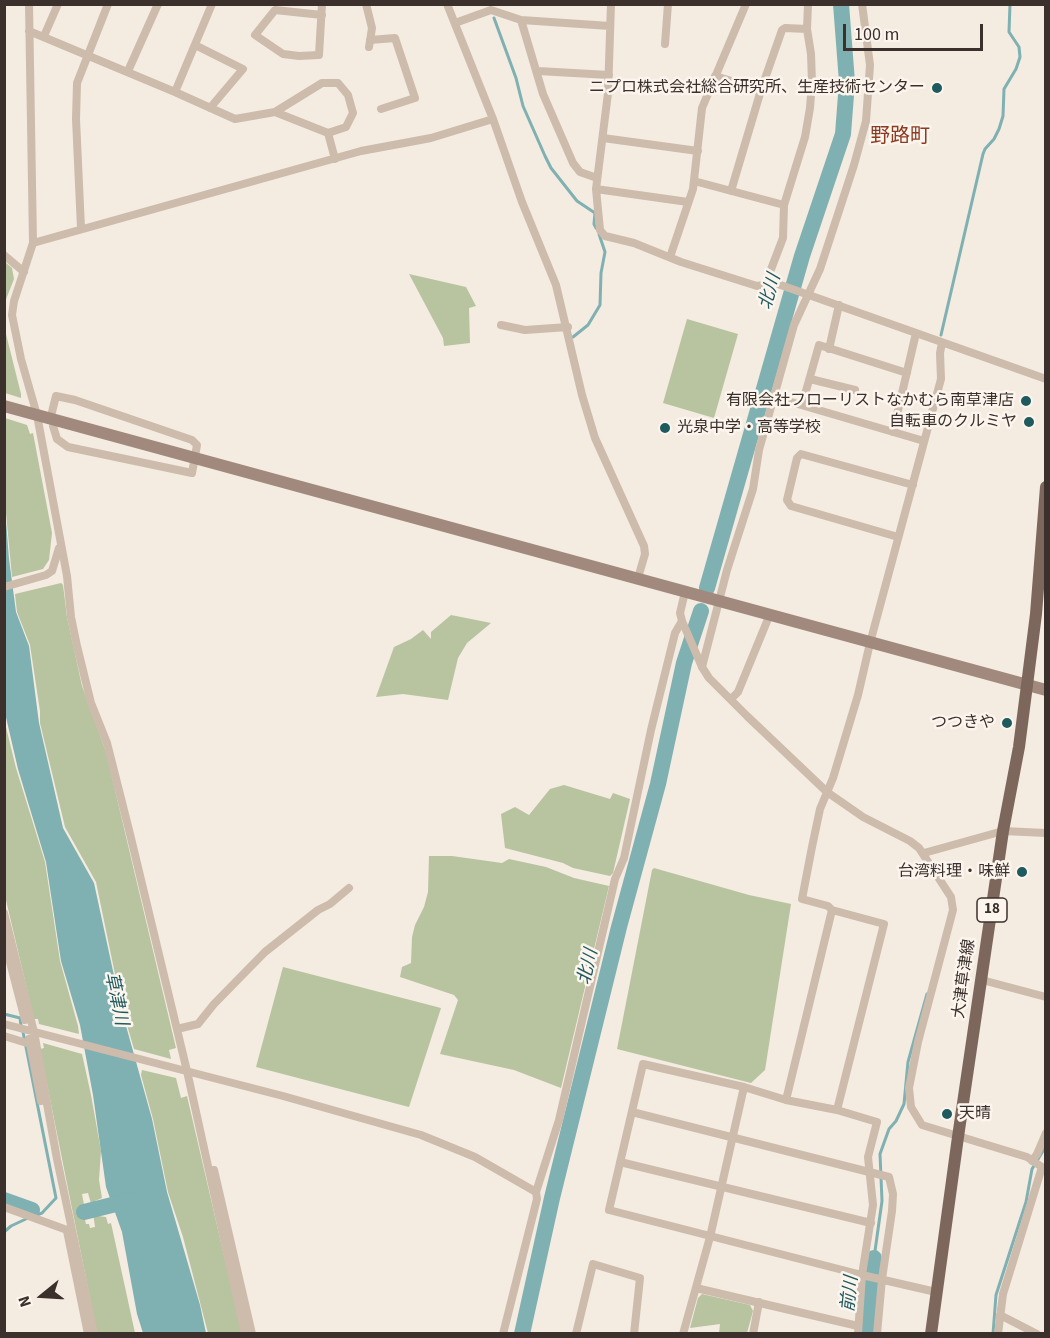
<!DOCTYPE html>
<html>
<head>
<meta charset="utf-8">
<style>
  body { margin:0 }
  #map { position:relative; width:1050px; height:1338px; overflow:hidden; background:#f4ebe1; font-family:"Source Sans 3",sans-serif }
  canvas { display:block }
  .frame { position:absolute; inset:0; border:6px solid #3b302b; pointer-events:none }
  .north { position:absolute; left:12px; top:1266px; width:60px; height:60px; -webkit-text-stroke:4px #fbf5ee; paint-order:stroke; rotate:252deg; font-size:16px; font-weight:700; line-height:24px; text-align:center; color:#3b302b }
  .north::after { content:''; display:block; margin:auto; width:21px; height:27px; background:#3b302b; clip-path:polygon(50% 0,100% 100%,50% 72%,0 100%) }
  .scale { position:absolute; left:843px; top:24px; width:140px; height:27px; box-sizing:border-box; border:3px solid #3b302b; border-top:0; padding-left:8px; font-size:18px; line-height:21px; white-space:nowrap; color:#3b302b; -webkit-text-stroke:4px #fbf5ee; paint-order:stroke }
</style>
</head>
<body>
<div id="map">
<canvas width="1050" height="1338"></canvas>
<div class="frame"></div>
<div class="north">N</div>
<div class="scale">100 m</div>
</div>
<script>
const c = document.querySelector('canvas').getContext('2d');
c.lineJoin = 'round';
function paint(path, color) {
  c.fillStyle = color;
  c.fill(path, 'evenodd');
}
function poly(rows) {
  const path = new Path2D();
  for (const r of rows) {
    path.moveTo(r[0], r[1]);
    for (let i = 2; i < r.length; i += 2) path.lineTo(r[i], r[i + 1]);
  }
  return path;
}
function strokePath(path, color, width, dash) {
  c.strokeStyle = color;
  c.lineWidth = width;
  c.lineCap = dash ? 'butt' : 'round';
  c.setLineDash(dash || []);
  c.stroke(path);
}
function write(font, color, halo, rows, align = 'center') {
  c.font = font + ' "Source Sans 3","Noto Sans JP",sans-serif';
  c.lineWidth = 5;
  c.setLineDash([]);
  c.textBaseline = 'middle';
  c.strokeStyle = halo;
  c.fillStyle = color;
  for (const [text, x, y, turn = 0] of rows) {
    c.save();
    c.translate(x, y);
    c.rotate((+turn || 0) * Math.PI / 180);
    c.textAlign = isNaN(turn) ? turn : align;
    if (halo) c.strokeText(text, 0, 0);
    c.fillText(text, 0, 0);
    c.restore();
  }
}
paint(poly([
  [5,262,12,268,14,279,5,302],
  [409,274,466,287,476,306,469,308,470,343,444,346,443,338],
  [687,319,738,334,714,418,663,403],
  [4,326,21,394,21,398,5,393],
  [5,418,27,425,30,434,33,433,52,533,49,560,43,569,12,577,4,492],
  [61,583,63,585,67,617,82,686,106,752,176,1048,169,1050,171,1059,134,1049,122,1008,96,882,65,827,40,723,40,711,30,645,17,612,15,594],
  [451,615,491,623,467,643,458,658,448,700,403,694,376,697,394,647,411,639,423,630,431,639,431,632],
  [4,719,16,768,45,862,60,961,78,1026,79,1034,39,1024,38,1019,34,1019,5,896],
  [564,785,610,799,613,793,630,799,613,873,610,876,573,868,563,863,505,848,501,814,515,807,529,815,550,789],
  [429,856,452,856,502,863,509,859,546,867,574,878,609,886,561,1088,514,1070,440,1054,458,1000,454,995,400,977,402,967,411,963,412,937,415,925,424,907,428,892],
  [654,868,749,895,791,904,765,1070,751,1083,617,1049,652,870],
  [283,967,441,1008,409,1107,256,1067],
  [43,1043,82,1054,91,1095,101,1151,99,1180,102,1198,95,1201,96,1206,92,1207,88,1193,82,1194,84,1205,82,1207,86,1224,89,1224,90,1228,95,1227,93,1213,97,1212,98,1216,106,1217,108,1224,111,1223,135,1333,97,1333,40,1049,44,1048],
  [142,1070,176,1078,181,1098,187,1096,242,1333,208,1333,183,1237,168,1192,153,1119,141,1075],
  [702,1294,750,1305,753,1311,747,1333,719,1333,720,1324,690,1328,698,1298]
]), '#b8c4a0');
paint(poly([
  [4,496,9,559,16,612,29,646,39,723,63,828,94,883,121,1008,152,1119,167,1192,200,1305,206,1333,143,1333,137,1314,122,1232,106,1187,93,1095,80,1025,61,961,46,862,18,769,5,713]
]), '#7fb0b2');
strokePath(poly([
  [494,18,516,78,523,106,545,156,551,168,577,201,595,213,594,224,596,228],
  [941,335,983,154,985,149,994,139,999,129,1003,116,1004,89,1016,69,1020,57,1019,47,1009,32,1010,4],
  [573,337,588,325,600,305,601,273,605,252,599,234],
  [4,1014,20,1018,21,1026],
  [23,1032,56,1198,42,1213,34,1216],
  [4,1232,11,1226,28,1218],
  [874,1258,882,1201,880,1154,889,1129,896,1121,904,1104,908,1062,927,994],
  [993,1334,996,1295,1026,1202,1032,1169,1046,1146]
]), '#7fb0b2', 3);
strokePath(poly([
  [707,588,802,256,843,134,847,82,841,4],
  [4,1200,32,1210],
  [84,1212,132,1200],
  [522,1334,552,1198,619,927,658,784,684,663,701,611],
  [867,1334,874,1258]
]), '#7fb0b2', 16);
strokePath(poly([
  [29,4,33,243,14,301,12,315,21,359,37,415,67,576,71,617,77,646,91,703,107,743,130,834,187,1071,245,1334],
  [366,4,372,28,369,47],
  [447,4,493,119,522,202,556,285,582,395,595,438,644,546,645,554,638,578],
  [611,4,608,93,596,189,600,230,605,236,634,243,681,262,757,286,775,283,1046,379],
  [322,15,275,10,255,35,283,54,299,56,319,55,322,4],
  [521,20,543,94,573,163,580,172,597,178],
  [455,23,491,10,521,20,610,26],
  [29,31,175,92,212,4],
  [44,36,58,4],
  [370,40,395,38,415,98,381,109],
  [665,44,668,4],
  [195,45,243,69,210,108],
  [128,71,158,4],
  [538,71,609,75],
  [715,76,761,90,782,30,785,28,807,29],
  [175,92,235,119,275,112,328,133,335,159],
  [275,112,322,83,338,83,348,95,353,113,346,127,328,133],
  [603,138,698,151],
  [694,181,784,205],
  [596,189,688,202],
  [731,191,761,90],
  [81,228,76,119,77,83,108,4],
  [33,243,361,151,431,138,493,119],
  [4,255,24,272],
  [670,257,693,189,702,108,746,4],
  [765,285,783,238,784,205,805,137,810,108,812,82,811,54,807,29,808,4],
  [501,325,525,330,568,327],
  [829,349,839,305],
  [810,379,855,390],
  [774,397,924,441],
  [802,405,819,345,907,373],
  [52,412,56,396,75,400,192,440,197,445,192,473,68,447,57,439,53,426],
  [893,432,916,333],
  [898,537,791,506,787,500,797,458,801,454,913,485],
  [4,587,46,575,52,571,59,548],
  [685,592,680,613,682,621,702,667,709,678,747,716,827,792,863,817,910,841,919,848,951,897,953,910,918,1042,909,1088,911,1107,922,1125,1027,1157,1042,1167,1046,1168],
  [702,667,727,570,753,489,759,450,794,325,820,269,854,165,866,121,870,65,862,4],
  [731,699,738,692,770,614],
  [924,853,1003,831,1046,833],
  [832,910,828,906,802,899,812,847,820,809,833,778,858,695,870,643,941,379,940,353,942,343],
  [4,913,34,1032,57,1159,94,1334],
  [4,939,25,1020],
  [982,980,1046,997],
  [4,1024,283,1096,421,1135,475,1157,536,1192],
  [177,1029,198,1024,214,1004,265,952,318,910,330,904,349,888],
  [4,1036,30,1044],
  [29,1039,41,1101],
  [786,1100,832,910,884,924,837,1110],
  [632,1112,889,1177,893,1194,892,1211,882,1279,877,1334],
  [1032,1161,1037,1154,1046,1133],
  [620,1162,871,1223],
  [214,1170,252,1334],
  [4,1207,67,1230],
  [67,1231,88,1334],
  [696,1288,858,1326],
  [1000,1315,1037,1334],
  [503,1334,537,1199,536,1192,559,1120,615,879,624,858,651,730,675,633,682,621],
  [576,1334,593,1264,640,1278,634,1334],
  [683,1334,710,1237,744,1087],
  [753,1334,759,1302],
  [858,1334,862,1275,873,1205,868,1157,877,1122,837,1110,786,1100,744,1087,643,1064,609,1210,862,1275,936,1292],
  [998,1334,1003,1294,1042,1167]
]), '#cdbbac', 8);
strokePath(poly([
  [4,406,1046,690]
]), '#a18a7d', 12);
strokePath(poly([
  [931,1334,958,1137,1003,831,1019,747,1027,685,1036,614,1046,487]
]), '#7d675c', 12);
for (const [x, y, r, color] of [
  [937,88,6,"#1f5a5e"],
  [1026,401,6,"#1f5a5e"],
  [1029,422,6,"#1f5a5e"],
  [665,428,6,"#1f5a5e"],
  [1007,723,6,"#1f5a5e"],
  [1022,872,6,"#1f5a5e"],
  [947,1114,6,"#1f5a5e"]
]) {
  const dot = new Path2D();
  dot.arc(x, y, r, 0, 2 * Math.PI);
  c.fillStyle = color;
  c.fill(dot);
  strokePath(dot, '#fbf5ee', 2);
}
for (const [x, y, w] of [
  [992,910,30]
]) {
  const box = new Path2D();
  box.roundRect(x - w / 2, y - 12, w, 24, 4.5);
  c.fillStyle = '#fbf5ee';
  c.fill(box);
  strokePath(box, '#3b302b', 1.5);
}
write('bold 15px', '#3b302b', null, [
  ["18",992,910]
]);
write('16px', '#3b302b', '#fbf5ee', [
  ["ニプロ株式会社総合研究所、生産技術センター",925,88],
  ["有限会社フローリストなかむら南草津店",1014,401],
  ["自転車のクルミヤ",1017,422],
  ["光泉中学・高等学校",677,428,"left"],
  ["つつきや",995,723],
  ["台湾料理・味鮮",1010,872],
  ["天晴",959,1114,"left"]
], 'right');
write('16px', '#3b302b', '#fbf5ee', [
  ["大津草津線",965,979,-82]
]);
write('italic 18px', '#1f5a5e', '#fbf5ee', [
  ["北川",771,292,-74],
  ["北川",589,967,-77],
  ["草津川",115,999,78],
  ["前川",851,1294,-84]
]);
write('20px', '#8c3b22', '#fbf5ee', [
  ["野路町",900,138]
]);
</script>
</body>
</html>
